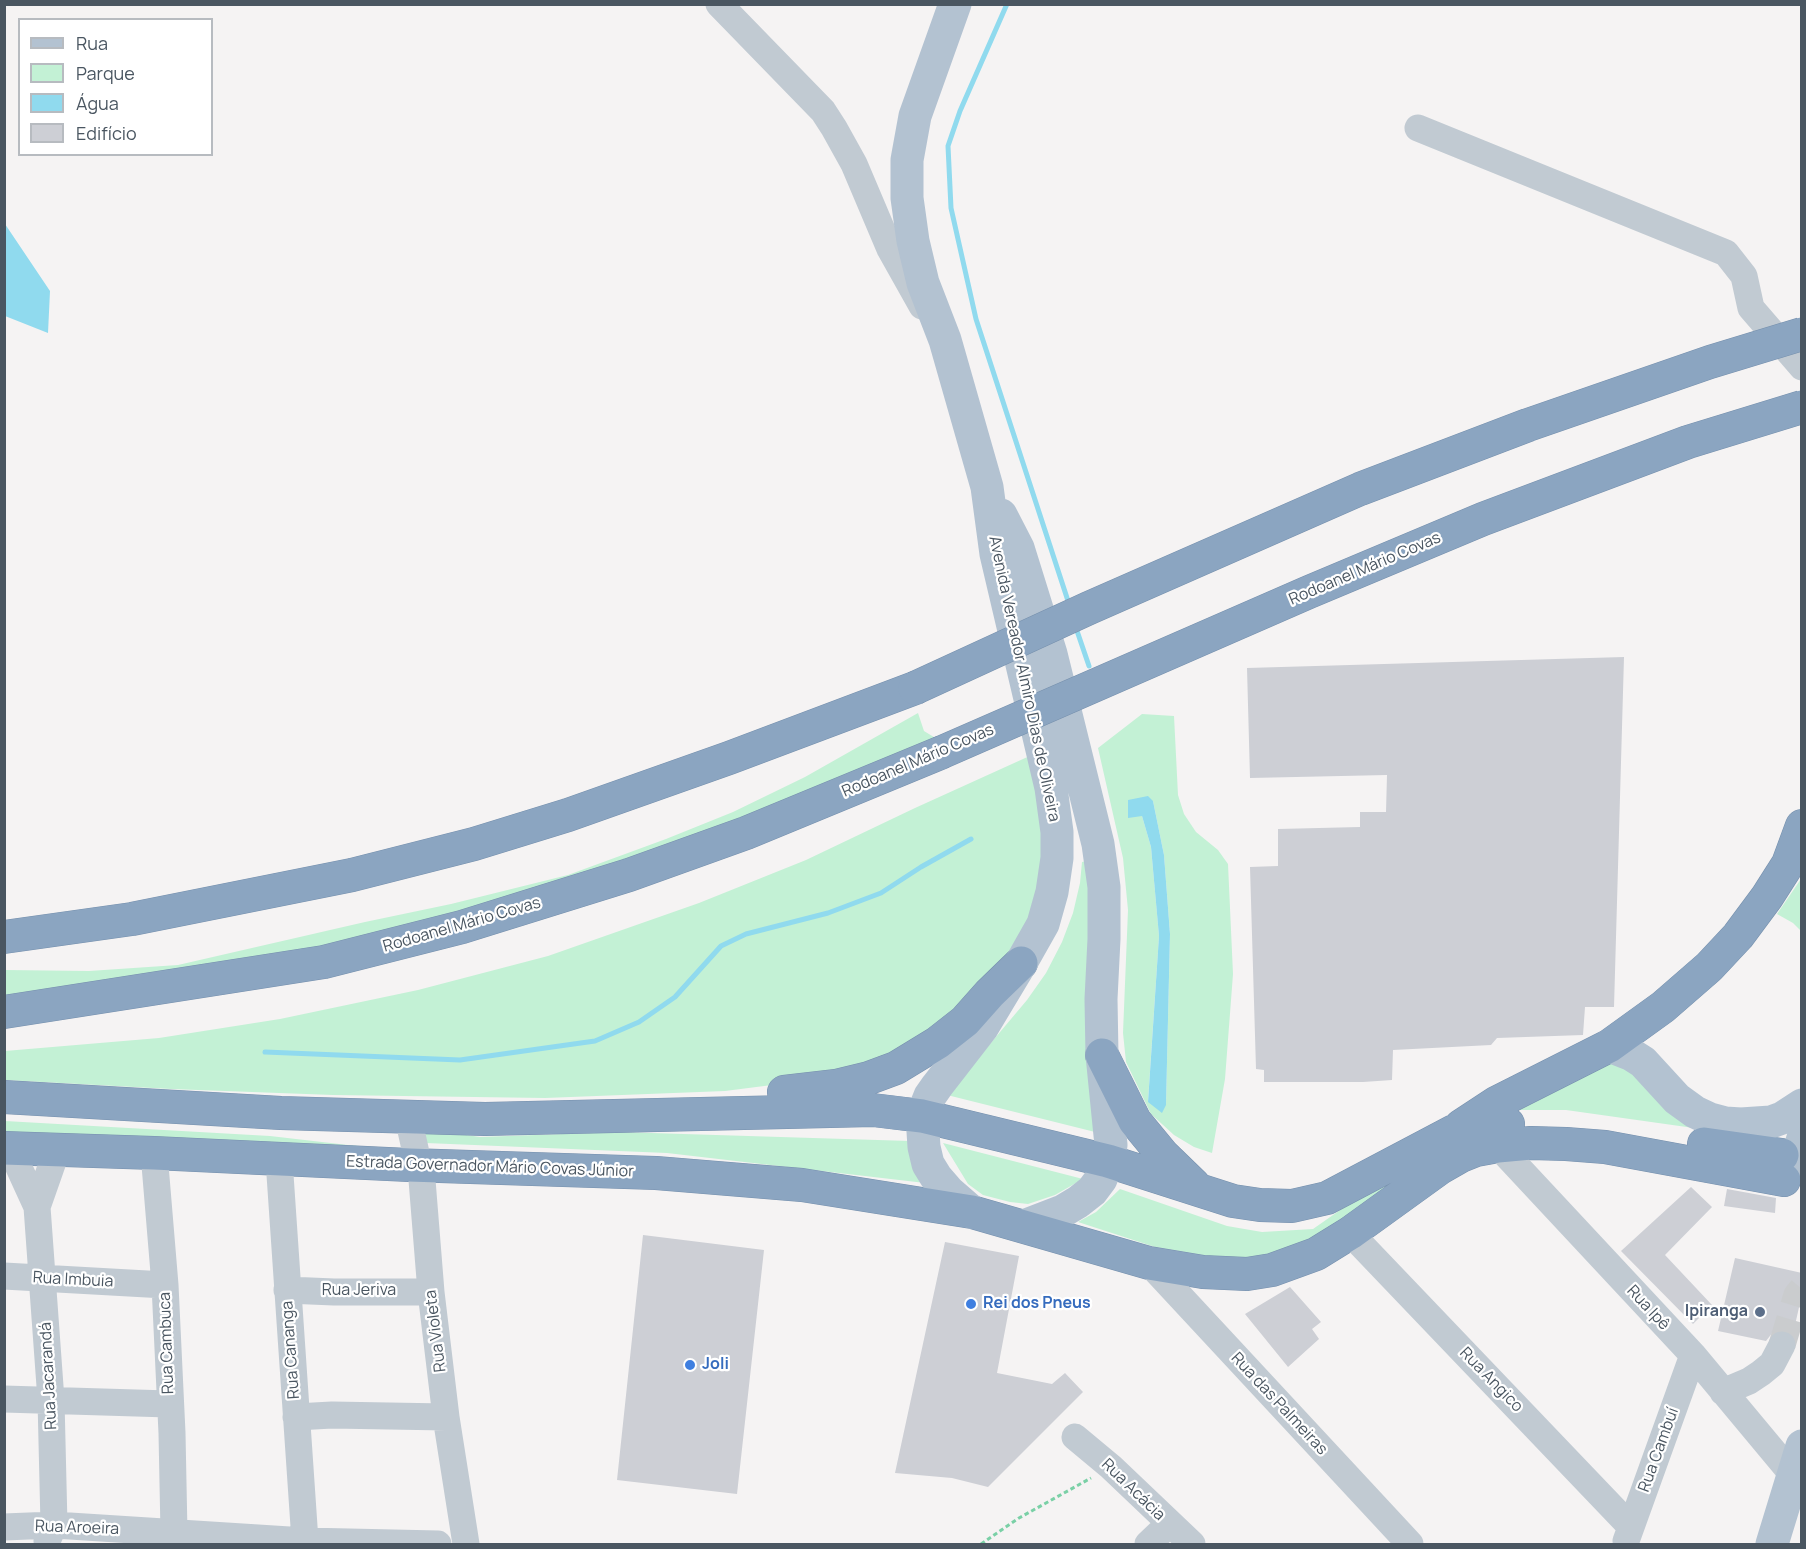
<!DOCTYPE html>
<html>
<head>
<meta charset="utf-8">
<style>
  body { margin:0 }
  #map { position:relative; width:1806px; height:1549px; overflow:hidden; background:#f5f3f3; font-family:Manrope,sans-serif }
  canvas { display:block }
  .frame { position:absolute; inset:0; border:6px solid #4a5661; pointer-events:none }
  .legend { position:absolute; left:18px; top:18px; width:195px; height:138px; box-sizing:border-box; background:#fff; border:2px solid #b7bbc0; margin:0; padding:8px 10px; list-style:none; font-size:18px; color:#4a5661 }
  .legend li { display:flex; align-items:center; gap:12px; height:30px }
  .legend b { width:30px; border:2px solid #b7bbc0 }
</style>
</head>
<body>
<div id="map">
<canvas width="1806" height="1549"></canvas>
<div class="frame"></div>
<ul class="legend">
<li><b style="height:8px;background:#b3c2d1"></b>Rua</li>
<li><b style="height:16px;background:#c3f1d5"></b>Parque</li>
<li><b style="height:16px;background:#90daee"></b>Água</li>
<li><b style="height:16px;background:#cdcfd5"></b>Edifício</li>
</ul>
</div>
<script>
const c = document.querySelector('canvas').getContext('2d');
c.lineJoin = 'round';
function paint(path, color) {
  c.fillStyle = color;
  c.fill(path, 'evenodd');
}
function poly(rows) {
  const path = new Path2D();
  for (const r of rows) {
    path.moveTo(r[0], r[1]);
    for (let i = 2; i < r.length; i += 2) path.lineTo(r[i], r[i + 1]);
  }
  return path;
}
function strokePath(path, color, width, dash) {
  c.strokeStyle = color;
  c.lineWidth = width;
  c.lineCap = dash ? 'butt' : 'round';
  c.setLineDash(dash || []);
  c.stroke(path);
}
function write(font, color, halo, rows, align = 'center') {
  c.font = font + ' Manrope,sans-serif';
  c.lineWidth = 4.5;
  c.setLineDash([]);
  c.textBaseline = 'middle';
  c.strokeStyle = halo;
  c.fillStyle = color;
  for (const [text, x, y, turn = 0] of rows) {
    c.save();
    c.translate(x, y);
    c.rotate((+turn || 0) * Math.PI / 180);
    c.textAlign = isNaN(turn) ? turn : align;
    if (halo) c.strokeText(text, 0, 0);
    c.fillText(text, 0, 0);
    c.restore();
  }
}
paint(poly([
  [918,713,924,731,942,742,553,909,5,1007,5,970,89,971,178,965,365,922,451,904,568,875,666,839,733,812,805,777],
  [1142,714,1174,716,1178,795,1184,814,1196,832,1218,850,1228,864,1233,974,1225,1079,1212,1153,1194,1147,1174,1135,1151,1114,1126,1062,1123,1033,1128,910,1123,858,1098,748],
  [1153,801,1164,855,1170,934,1166,1105,1148,1101,1159,936,1151,847,1142,816],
  [1034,754,1045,858,1026,939,954,1027,827,1078,725,1091,545,1098,333,1095,171,1089,5,1080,5,1051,159,1038,280,1019,418,990,548,956,699,903,806,860,915,808],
  [1091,860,1099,1133,947,1095,1027,1000,1046,973,1062,942,1073,913,1080,883,1082,862],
  [1801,879,1801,931,1793,923,1777,914],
  [1617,1060,1715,1131,1566,1110,1518,1110],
  [5,1121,270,1136,348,1145,406,1150,5,1135],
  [619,1132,910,1141,925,1183,667,1153,426,1143,416,1134,453,1133,480,1137],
  [943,1143,1083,1179,1055,1195,1028,1204,1010,1202,983,1195,968,1184],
  [1442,1149,1345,1226,1255,1264,1155,1247,1078,1222,1096,1212,1120,1189,1227,1226,1262,1232,1313,1229,1366,1192]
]), '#c3f1d5');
paint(poly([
  [5,224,50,291,48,333,5,316],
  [1148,796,1153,801,1164,855,1170,934,1166,1105,1162,1113,1148,1102,1159,936,1151,847,1142,816,1128,818,1128,800]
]), '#90daee');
strokePath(poly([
  [1007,4,960,111,948,146,951,208,976,319,1069,604],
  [1075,625,1089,666],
  [265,1052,460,1060,595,1041,639,1022,675,997,721,946,746,934,828,913,881,893,921,867,971,839]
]), '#90daee', 5);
paint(poly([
  [1624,657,1614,1007,1585,1007,1583,1035,1497,1038,1491,1045,1393,1050,1392,1080,1363,1082,1264,1082,1264,1070,1256,1069,1250,867,1278,866,1278,829,1360,827,1360,812,1386,812,1387,775,1250,778,1247,668],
  [1691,1187,1712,1207,1665,1255,1712,1305,1693,1324,1621,1251],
  [1727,1189,1776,1198,1775,1213,1724,1206],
  [643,1235,764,1250,737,1494,617,1480],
  [945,1242,1019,1256,997,1373,1052,1384,1065,1373,1083,1392,988,1487,952,1478,895,1473],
  [1735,1258,1802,1273,1802,1294,1793,1334,1789,1331,1781,1329,1773,1332,1766,1341,1718,1331],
  [1290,1287,1321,1322,1312,1329,1319,1339,1288,1367,1245,1314]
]), '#cdcfd5');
strokePath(poly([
  [1782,1345,1797,1295,1802,1289]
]), '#caccce', 27, [27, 14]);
const highway = poly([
  [4,937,132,919,352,875,474,844,568,815,729,758,915,688],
  [4,1012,324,962,462,927,629,875,746,833,940,753],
  [1102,1055,1135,1121,1163,1155,1194,1185],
  [784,1092,836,1086,869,1078,896,1068,937,1043,965,1021,989,994,1021,963],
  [4,1097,281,1113,485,1119,873,1110,922,1116,1108,1161,1233,1201,1260,1205,1292,1206,1327,1198,1454,1131,1508,1124],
  [1461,1126,1496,1103,1609,1046,1663,1007,1709,967,1738,936,1767,897,1788,864,1802,826],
  [1704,1144,1782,1155],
  [4,1148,154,1153,409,1165,656,1173,802,1185,972,1212,1149,1263,1203,1272,1247,1274,1272,1270,1316,1254,1350,1233,1440,1168,1461,1156,1476,1150,1498,1146,1531,1143,1566,1144,1605,1147,1784,1180]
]);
strokePath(highway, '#7690ad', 34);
strokePath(poly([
  [981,1544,1019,1518,1091,1478]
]), '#7ad0a6', 3, [4.5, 3]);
strokePath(poly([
  [719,4,823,111,834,128,854,164,890,249,922,306],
  [1418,128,1726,253,1744,276,1751,308,1802,367],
  [408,1117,422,1180,431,1292,446,1417,466,1544],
  [1498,1146,1693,1355,1793,1475],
  [10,1148,37,1207,51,1400,54,1525,47,1541],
  [154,1153,165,1285,172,1433,174,1533],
  [279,1160,305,1541],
  [37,1207,57,1150],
  [1350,1233,1631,1527],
  [1149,1263,1410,1544],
  [4,1276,165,1285],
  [287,1290,334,1292,431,1292],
  [1723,1392,1749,1381,1761,1373,1772,1364,1782,1345],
  [4,1399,169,1404],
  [296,1417,332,1415,446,1417],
  [1075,1437,1111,1467,1192,1544],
  [4,1527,54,1525,305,1541,438,1544],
  [1626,1541,1693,1355],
  [1148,1544,1169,1524]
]), '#c1cad2', 27);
strokePath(poly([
  [955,4,915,116,907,160,907,198,913,241,923,283,945,340,987,487,996,554,1051,788,1057,832,1057,858,1052,892,1043,924,1021,963,982,1028,937,1086,930,1096,922,1116,924,1147,928,1164,936,1177,949,1192,972,1212],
  [1001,515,1018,548,1051,654,1098,844,1104,887,1104,939,1101,999,1102,1055,1111,1145,1108,1161,1101,1179,1092,1191,1078,1202,1063,1211,1024,1226],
  [1609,1046,1632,1055,1643,1062,1677,1099,1695,1112,1710,1119,1725,1123,1741,1124,1771,1122,1782,1118,1802,1105],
  [1802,1141,1802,1166],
  [1772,1544,1802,1446]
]), '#b3c2d1', 33);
strokePath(highway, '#8ba5c1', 33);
const highwayBridge = poly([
  [915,688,1089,608,1360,489,1528,425,1710,362,1802,334],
  [940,753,1309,592,1483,519,1688,442,1802,407]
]);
strokePath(highwayBridge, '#7690ad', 34, []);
strokePath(highwayBridge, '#8ba5c1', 33);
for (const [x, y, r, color] of [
  [971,1304,6,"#3f7fe0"],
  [1760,1312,6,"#5c6f8a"],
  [690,1365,6,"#3f7fe0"]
]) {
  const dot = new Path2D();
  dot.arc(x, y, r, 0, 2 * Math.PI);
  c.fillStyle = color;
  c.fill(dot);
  strokePath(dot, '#fff', 2);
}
write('16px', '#4a5661', '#fff', [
  ["Rodoanel Mário Covas",1365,569,-23],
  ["Avenida Vereador Almiro Dias de Oliveira",1024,679,78],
  ["Rodoanel Mário Covas",918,761,-23],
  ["Rodoanel Mário Covas",462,925,-16],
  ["Estrada Governador Mário Covas Júnior",490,1167,2],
  ["Rua Imbuia",73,1280,3],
  ["Rua Jeriva",359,1291],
  ["Rua Ipê",1648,1308,47],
  ["Rua Violeta",436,1331,-97],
  ["Rua Cambuca",167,1343,-92],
  ["Rua Cananga",291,1350,-94],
  ["Rua Jacarandá",49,1376,-93],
  ["Rua Angico",1491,1380,46],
  ["Rua das Palmeiras",1279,1404,47],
  ["Rua Cambuí",1659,1450,-70],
  ["Rua Acácia",1133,1490,44],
  ["Rua Aroeira",77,1528,2]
]);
write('bold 16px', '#366cbe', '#fff', [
  ["Rei dos Pneus",983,1304],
  ["Joli",702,1365]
], 'left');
write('bold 16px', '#4e5e75', '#fff', [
  ["Ipiranga",1748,1312]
], 'right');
</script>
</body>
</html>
